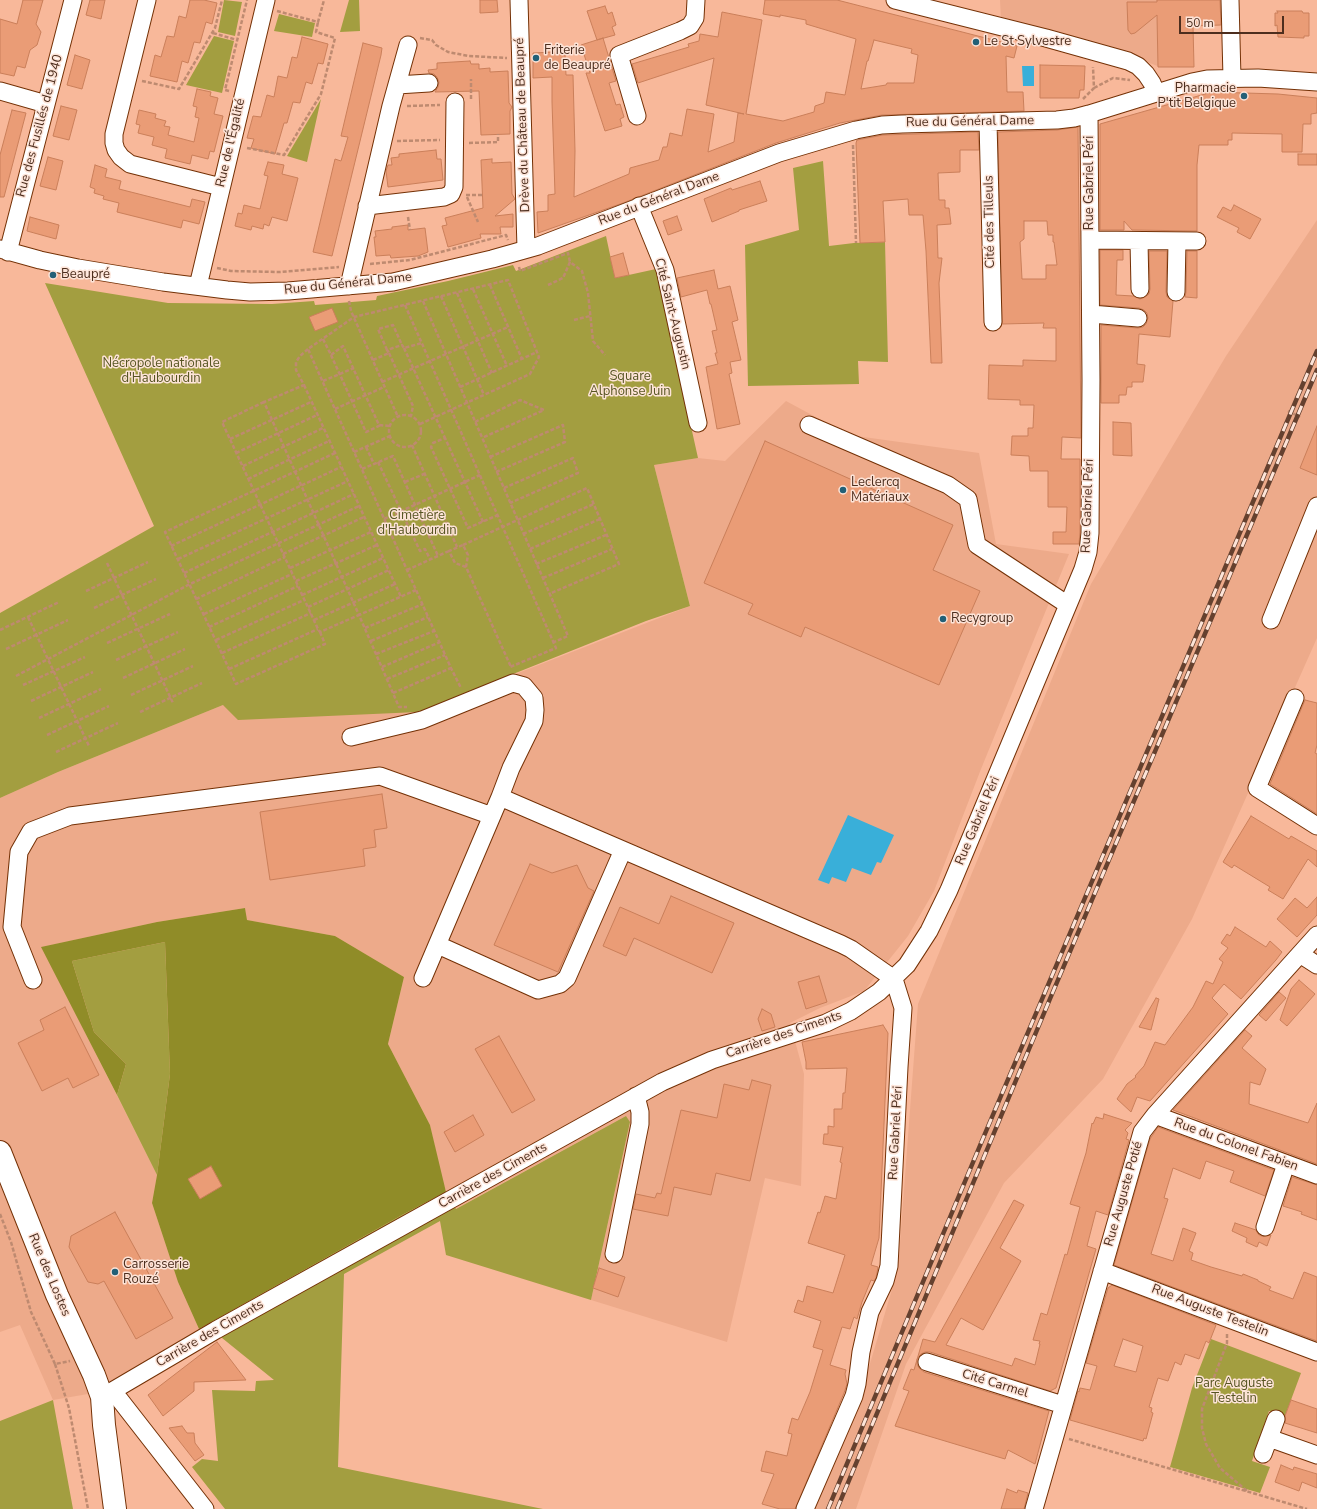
<!DOCTYPE html>
<html>
<head>
<meta charset="utf-8">
<style>
  body { margin:0 }
  #map { position:relative; width:1317px; height:1509px; overflow:hidden; background:#f8b89a; font-family:"Nunito Sans",sans-serif }
  canvas { display:block }
  .scale { position:absolute; left:1179px; top:16px; width:105px; height:18px; box-sizing:border-box; border:2px solid #4d2e1e; border-top:0; padding-left:5px; font-size:12px; line-height:14px; white-space:nowrap; color:#4d2e1e; -webkit-text-stroke:3px #fde4d8; paint-order:stroke }
</style>
</head>
<body>
<div id="map">
<canvas width="1317" height="1509"></canvas>
<div class="scale">50 m</div>
</div>
<script>
const c = document.querySelector('canvas').getContext('2d');
c.lineJoin = 'round';
function paint(path, color) {
  c.fillStyle = color;
  c.fill(path, 'evenodd');
}
function poly(rows) {
  const path = new Path2D();
  for (const r of rows) {
    if (r.length === 3) {
      path.moveTo(r[0] + r[2], r[1]);
      path.arc(r[0], r[1], r[2], 0, 2 * Math.PI);
      continue;
    }
    path.moveTo(r[0], r[1]);
    for (let i = 2; i < r.length; i += 2) path.lineTo(r[i], r[i + 1]);
  }
  return path;
}
function strokePath(path, color, width, dash) {
  c.strokeStyle = color;
  c.lineWidth = width;
  c.lineCap = dash ? 'butt' : 'round';
  c.setLineDash(dash || []);
  c.stroke(path);
}
function write(font, color, halo, rows, align = 'center') {
  c.font = font + ' "Nunito Sans",sans-serif';
  c.lineWidth = 3;
  c.setLineDash([]);
  c.textBaseline = 'middle';
  c.strokeStyle = halo;
  c.fillStyle = color;
  for (const [text, x, y, turn = 0] of rows) {
    c.save();
    c.translate(x, y);
    c.rotate((+turn || 0) * Math.PI / 180);
    c.textAlign = isNaN(turn) ? turn : align;
    if (halo) c.strokeText(text, 0, 0);
    c.fillText(text, 0, 0);
    c.restore();
  }
}
paint(poly([
  [1000,0,1158,0,1160,67,1105,46,1001,19],
  [1317,220,1317,638,1192,919,1103,1079,1004,1183,906,1364,856,1509,810,1509,869,1367,898,1269,918,1004,1091,584,1226,356],
  [786,401,849,435,979,453,996,544,1069,554,981,769,934,891,908,936,864,991,820,1008,790,1023,804,1074,801,1186,765,1178,727,1342,591,1300,630,1123,626,1116,455,1209,443,1184,430,1125,388,1044,404,977,335,936,246,920,245,908,157,922,42,947,157,1175,152,1203,178,1282,199,1329,88,1394,53,1400,20,1325,0,1332,0,798,58,772,223,705,418,712,690,606,654,465,698,458,725,461]
]), '#edaa8a');
paint(poly([
  [224,0,242,2,235,36,218,32],
  [349,0,359,0,360,31,340,32],
  [279,14,315,23,312,37,274,31],
  [214,36,234,41,222,93,186,85],
  [321,99,307,162,287,156],
  [823,161,829,246,854,243,885,242,888,362,858,361,859,384,748,386,745,245,799,230,793,168],
  [606,236,615,278,656,269,698,458,654,465,690,606,646,621,418,712,238,720,223,705,58,772,0,798,0,613,154,526,45,283,168,303,272,304,314,301,315,305,376,300,377,296,448,281,513,265,516,271],
  [165,942,170,1074,157,1175,117,1095,126,1064,94,1032,72,961],
  [626,1116,630,1122,591,1300,446,1255,440,1221,344,1274,338,1467,543,1509,225,1509,192,1467,202,1459,218,1461,212,1390,255,1391,256,1381,274,1380,206,1325,402,1215,446,1192,456,1209],
  [1211,1339,1301,1373,1285,1416,1269,1411,1252,1461,1270,1467,1260,1493,1170,1467,1192,1388],
  [53,1400,73,1509,0,1509,0,1421]
]), '#a39e40');
paint(poly([
  [245,908,247,920,335,936,404,977,388,1044,430,1125,446,1192,402,1215,199,1329,178,1282,152,1203,157,1175,170,1074,165,942,72,961,94,1032,126,1064,117,1095,41,947,157,922]
]), '#908c28');
paint(poly([
  [1022,66,1034,66,1034,86,1023,86],
  [848,815,894,835,881,863,877,862,871,875,852,868,846,882,832,877,829,884,818,880]
]), '#39afd9');
const building = poly([
  [23,0,43,0,36,24,41,32,37,45,30,50,25,68,17,66,14,76,0,73,0,19,17,24,23,0],
  [90,0,105,0,101,19,86,15,90,0],
  [190,0,204,0,217,3,212,24,206,22,200,43,194,42,188,63,182,61,177,82,150,76,155,55,161,57,167,36,174,37,179,16,186,18,190,0],
  [480,0,497,0,498,12,480,13,480,0],
  [765,0,837,0,1017,46,1014,58,1006,56,1007,92,1023,92,1024,111,882,115,840,123,776,143,623,203,538,233,537,212,548,211,548,195,555,194,552,102,552,77,533,78,533,53,554,52,554,54,565,54,566,75,573,75,575,151,574,197,629,174,630,168,659,160,663,147,667,147,670,133,682,136,687,109,714,114,708,152,734,142,738,113,744,114,706,105,714,58,638,83,632,64,689,47,688,44,699,41,700,34,718,37,722,12,762,20,746,114,783,121,814,112,815,106,824,103,826,92,845,95,856,39,806,24,806,20,780,15,780,17,763,14,765,0],
  [874,40,912,49,911,53,918,55,914,83,887,83,886,85,861,89,867,61,868,61,874,40],
  [1157,0,1220,0,1221,25,1193,26,1194,67,1158,67,1157,15,1135,33,1131,34,1128,30,1127,2,1157,2,1157,0],
  [605,6,608,14,612,12,616,25,612,27,615,35,597,40,587,11,605,6],
  [1277,11,1302,11,1303,13,1309,13,1309,36,1304,36,1304,38,1278,37,1277,25,1275,26,1275,13,1278,13,1277,11],
  [302,37,328,44,323,64,318,63,312,84,306,82,300,103,293,102,287,123,284,123,275,154,251,148,254,139,247,138,253,116,261,117,267,95,274,97,278,76,287,78,292,57,297,58,302,37],
  [603,38,616,81,609,83,616,105,620,104,624,117,620,119,622,126,605,131,586,73,590,73,581,45,603,38],
  [363,43,382,48,381,55,332,256,313,252,335,159,341,161,348,137,341,136,363,43],
  [75,55,90,60,82,89,67,85,75,55],
  [470,61,471,64,479,64,479,69,490,68,490,72,508,71,509,103,512,107,510,111,510,134,481,135,479,91,435,92,438,87,439,82,437,77,434,74,429,73,428,70,437,69,437,63,470,61],
  [1040,65,1085,66,1084,90,1080,90,1079,98,1040,98,1040,65],
  [197,89,211,92,210,96,218,98,214,114,223,116,214,152,210,151,208,159,192,155,190,164,165,158,167,149,152,145,154,137,138,133,140,125,136,124,139,110,156,114,155,118,166,121,164,126,170,127,168,135,194,142,199,118,195,117,197,107,193,106,197,89],
  [1212,92,1278,94,1317,98,1317,113,1311,114,1311,124,1303,124,1302,152,1282,152,1282,134,1232,133,1232,140,1228,140,1228,145,1199,145,1197,165,1197,231,1132,230,1124,221,1124,230,1100,230,1100,124,1212,92],
  [61,106,77,110,69,140,53,136,61,106],
  [12,110,26,113,4,197,0,197,0,155,12,110],
  [1078,127,1081,438,1062,437,1061,459,1080,459,1080,532,1079,544,1053,544,1053,532,1066,532,1067,507,1048,507,1048,471,1030,471,1029,456,1011,455,1012,436,1028,436,1028,428,1033,428,1034,405,1020,405,1020,400,988,399,989,365,1023,366,1023,360,1056,361,1056,328,1043,328,1044,323,1002,324,998,132,1057,130,1078,127],
  [1024,221,1047,221,1048,235,1053,235,1053,242,1054,242,1057,265,1046,265,1046,279,1022,279,1020,242,1024,239,1024,221],
  [978,132,979,150,960,150,960,172,938,173,939,200,945,200,945,208,949,208,951,224,937,225,938,258,942,258,939,283,942,363,931,363,926,251,923,215,909,215,908,199,883,201,885,242,860,243,856,143,857,140,883,135,978,132],
  [436,150,437,159,441,159,443,180,388,187,386,171,388,165,392,165,391,158,399,157,399,154,436,150],
  [1298,154,1317,154,1317,165,1298,165,1298,154],
  [48,157,63,161,56,190,40,186,48,157],
  [492,159,492,163,511,162,512,194,515,199,495,216,513,214,513,227,500,227,501,234,480,234,481,238,448,247,442,226,447,225,445,218,483,208,481,160,492,159],
  [268,162,284,165,282,174,298,178,287,221,272,217,269,226,264,224,263,229,252,226,251,230,235,226,238,213,242,214,244,205,260,209,268,176,264,175,268,162],
  [95,165,107,169,105,177,121,181,119,189,190,207,192,199,205,202,199,224,183,220,181,228,117,212,119,203,103,199,104,196,94,193,95,189,90,187,95,165],
  [760,181,767,201,739,210,739,211,712,222,704,199,731,188,732,190,760,181],
  [1234,205,1261,219,1250,239,1237,232,1239,228,1217,217,1223,207,1231,211,1234,205],
  [677,216,682,230,668,235,663,221,677,216],
  [30,217,59,225,56,239,27,231,30,217],
  [408,225,408,230,425,228,428,252,418,256,391,258,390,255,376,256,374,237,376,237,375,231,392,229,392,227,408,225],
  [1100,250,1123,250,1123,260,1117,260,1116,295,1133,296,1140,299,1145,297,1149,294,1150,289,1149,251,1167,251,1166,292,1167,297,1173,301,1170,337,1139,334,1137,363,1137,364,1145,365,1143,382,1132,382,1132,387,1127,387,1126,395,1119,395,1119,403,1101,403,1101,325,1138,328,1143,327,1146,324,1148,318,1147,313,1144,310,1139,308,1100,305,1100,250],
  [1187,251,1197,251,1197,298,1185,297,1186,292,1187,251],
  [623,253,629,275,615,278,610,257,623,253],
  [714,270,718,289,730,286,738,320,732,322,741,360,730,362,732,373,729,374,740,424,717,429,706,367,718,364,715,353,717,353,712,331,717,330,711,304,710,304,707,290,681,297,677,278,714,270],
  [332,308,338,322,315,331,309,317,332,308],
  [1113,422,1131,423,1132,456,1113,455,1113,422],
  [1317,426,1317,475,1300,468,1317,426],
  [765,441,953,525,933,570,980,591,939,685,805,627,801,637,748,614,753,604,704,583,765,441],
  [1305,700,1317,703,1317,745,1315,753,1317,754,1317,814,1270,784,1305,700],
  [382,794,387,828,374,830,376,847,363,849,365,866,270,880,260,812,382,794],
  [1251,816,1289,839,1291,836,1317,851,1317,867,1308,859,1283,899,1268,890,1270,887,1234,865,1232,868,1223,862,1251,816],
  [530,864,552,873,577,865,588,888,594,891,558,972,494,945,530,864],
  [671,896,734,923,712,973,634,938,626,956,603,946,620,907,659,924,671,896],
  [1317,897,1317,915,1297,937,1277,919,1295,898,1307,908,1317,897],
  [1235,927,1266,947,1270,941,1282,952,1276,960,1241,999,1224,984,1212,998,1228,1014,1150,1101,1137,1097,1131,1112,1117,1099,1127,1084,1136,1077,1135,1076,1144,1066,1155,1042,1165,1045,1193,1007,1206,981,1213,984,1223,962,1219,959,1228,948,1221,943,1227,934,1230,936,1235,927],
  [819,976,827,1002,806,1009,798,982,819,976],
  [1299,980,1315,994,1287,1026,1280,1020,1291,989,1299,980],
  [1279,992,1286,998,1266,1021,1259,1015,1279,992],
  [1156,998,1159,999,1151,1030,1139,1027,1156,998],
  [65,1007,99,1075,73,1088,68,1078,42,1091,18,1043,44,1030,40,1020,65,1007],
  [762,1009,771,1014,775,1027,762,1031,758,1019,762,1009],
  [883,1025,888,1033,879,1238,871,1265,878,1267,876,1278,874,1281,871,1280,862,1302,857,1319,854,1317,850,1329,842,1327,830,1365,846,1370,845,1374,847,1384,844,1393,795,1509,780,1509,762,1504,774,1474,761,1471,766,1451,787,1456,792,1434,788,1433,792,1418,798,1420,810,1392,823,1350,813,1347,821,1321,794,1312,798,1300,803,1302,807,1286,833,1293,845,1255,808,1243,818,1212,820,1213,825,1196,836,1199,842,1163,840,1162,843,1147,823,1144,824,1134,828,1134,828,1126,834,1127,834,1109,842,1109,843,1093,845,1093,847,1068,806,1069,806,1062,802,1042,883,1025],
  [1245,1030,1252,1036,1242,1048,1266,1069,1260,1085,1250,1082,1249,1104,1308,1123,1317,1103,1317,1164,1173,1110,1245,1030],
  [499,1036,535,1100,512,1113,475,1049,499,1036],
  [752,1080,771,1085,750,1181,716,1173,711,1195,674,1187,668,1216,633,1209,636,1194,655,1198,657,1193,661,1194,681,1110,717,1118,724,1084,749,1090,752,1080],
  [1104,1114,1132,1123,1125,1130,1128,1133,1126,1139,1129,1140,1108,1215,1096,1211,1087,1246,1096,1249,1056,1388,1050,1391,930,1352,925,1352,921,1354,917,1359,917,1364,919,1368,924,1372,1049,1411,1035,1464,1008,1450,1005,1459,895,1426,909,1391,903,1389,911,1369,914,1370,923,1339,935,1342,1014,1200,1024,1205,1000,1248,1021,1261,983,1330,961,1318,946,1345,1012,1366,1015,1358,1035,1365,1040,1344,1039,1344,1040,1341,1033,1340,1041,1313,1047,1315,1065,1254,1067,1255,1080,1207,1070,1204,1086,1153,1092,1123,1093,1124,1096,1117,1103,1119,1104,1114],
  [473,1115,484,1135,455,1152,444,1132,473,1115],
  [1158,1127,1274,1170,1265,1196,1230,1182,1234,1171,1206,1161,1200,1179,1173,1168,1164,1198,1168,1199,1151,1254,1173,1261,1183,1228,1196,1233,1189,1251,1193,1253,1191,1260,1211,1267,1242,1276,1243,1274,1258,1280,1258,1281,1271,1287,1269,1290,1293,1299,1304,1272,1317,1277,1317,1341,1114,1265,1150,1139,1158,1127],
  [211,1166,222,1186,200,1199,188,1179,211,1166],
  [1292,1177,1317,1185,1317,1220,1301,1214,1302,1212,1283,1206,1292,1177],
  [115,1212,173,1318,136,1339,104,1281,98,1284,88,1282,69,1247,71,1236,115,1212],
  [1235,1223,1256,1230,1258,1234,1261,1236,1271,1235,1267,1246,1259,1242,1257,1247,1246,1242,1247,1238,1232,1231,1235,1223],
  [599,1268,625,1277,618,1297,593,1288,599,1268],
  [1112,1285,1216,1325,1209,1343,1206,1341,1199,1359,1185,1354,1181,1365,1175,1362,1168,1381,1158,1378,1149,1407,1152,1408,1151,1412,1153,1413,1146,1439,1144,1438,1143,1441,1070,1420,1078,1391,1079,1392,1080,1388,1090,1390,1097,1366,1086,1363,1108,1288,1112,1285],
  [1123,1339,1143,1346,1136,1372,1114,1366,1123,1339],
  [217,1342,246,1380,194,1382,194,1391,163,1416,148,1395,217,1342],
  [1291,1400,1317,1409,1317,1433,1285,1423,1285,1416,1291,1400],
  [182,1426,187,1433,194,1433,195,1443,204,1455,195,1461,169,1428,182,1426],
  [1281,1465,1293,1470,1294,1467,1317,1474,1317,1488,1302,1482,1299,1491,1275,1482,1281,1465],
  [1007,1489,1017,1493,1018,1490,1028,1493,1024,1509,1001,1509,1007,1489]
]);
paint(building, '#ea9c76');
strokePath(building, '#ca7f5a', 1);
const minor = poly([
  [147,0,114,134,114,143,116,150,121,157,130,164,221,187],
  [519,0,526,249],
  [895,0,1046,38,1128,61,1138,66,1146,74,1152,83,1156,93],
  [1230,0,1232,78],
  [397,85,429,83],
  [0,91,46,104],
  [637,116,619,55,680,31,690,26,695,18,696,0],
  [988,122,993,322],
  [367,206,444,197,451,194,454,187,455,102],
  [639,206,665,270,698,423],
  [1090,240,1197,241],
  [1139,241,1140,289],
  [0,249,40,260,78,268,163,282,227,290,250,292,288,291,393,282,492,259,538,246,779,153,856,130,882,125,902,124,1057,120,1074,118,1089,114,1192,82,1207,79,1258,78,1317,82],
  [8,252,73,0],
  [198,286,266,0],
  [349,286,391,106,408,45],
  [1176,292,1177,241],
  [1091,314,1138,318],
  [809,425,948,485,968,499,977,545,1068,605],
  [1271,620,1317,506],
  [1295,698,1257,788,1317,826],
  [351,737,422,720,513,683,524,686,534,698,535,710,534,721,511,768,500,797],
  [438,945,538,990,560,984,567,978,623,850],
  [1300,954,1317,965],
  [423,978,500,797,841,944,851,949,894,979],
  [33,980,12,927,19,852,31,831,70,816,380,776,492,816],
  [1155,1115,1317,1175],
  [1265,1227,1286,1164],
  [614,1254,640,1124,640,1112,636,1096],
  [1102,1271,1317,1352],
  [927,1362,1063,1405],
  [113,1391,205,1509],
  [102,1397,216,1330,662,1082,712,1060,826,1023,851,1011,879,992,907,965,929,931,949,890,1083,569,1088,552,1090,533,1091,380,1089,114],
  [1269,1438,1317,1455],
  [1263,1454,1276,1419],
  [805,1509,854,1396,857,1384,861,1352,870,1312,885,1281,889,1266,899,1067,903,1008,894,979],
  [1034,1509,1142,1132,1155,1115,1317,935]
]);
const major = poly([
  [0,1152,57,1295,94,1375,102,1397,104,1425,115,1509]
]);
strokePath(minor, '#743106', 19);
strokePath(major, '#743106', 24);
strokePath(poly([
  [277,11,318,22,324,0],
  [213,33,237,40],
  [420,38,432,40,436,45,448,52,469,56,507,58],
  [142,81,179,89,215,28,222,0],
  [1094,88,1113,78,1130,80],
  [229,91,225,90,247,0],
  [471,99,471,79],
  [1083,99,1094,88,1093,67],
  [407,106,440,105],
  [397,141,440,140],
  [469,143,498,142,498,134],
  [853,145,856,243],
  [247,148,284,155,321,94,335,38,316,32,318,22],
  [466,195,482,195],
  [467,197,478,222],
  [408,217,410,230],
  [370,264,410,260,506,235,508,240],
  [519,267,520,271,568,253,570,262],
  [217,268,231,271,280,272,339,267],
  [490,285,522,359],
  [548,285,563,278,570,262,582,271,588,293,593,341,605,355],
  [473,289,507,366],
  [457,293,492,373],
  [441,296,484,395],
  [349,301,351,311,398,417],
  [423,301,568,636,554,642],
  [405,305,556,648,510,667],
  [574,320,590,316],
  [323,339,331,355,343,346,379,425,390,426],
  [404,348,445,438],
  [308,349,300,356,296,362,296,370,304,385,264,402,342,577,359,615,416,590],
  [387,350,378,329,393,325,402,345],
  [389,353,413,406,411,416],
  [331,355,366,432,381,425],
  [373,360,389,353,387,350,402,345,404,348,422,343],
  [323,381,354,368],
  [382,382,508,327],
  [304,385,401,597],
  [460,387,537,352],
  [264,402,222,422,318,629,320,632,359,615,399,707,407,707],
  [335,409,384,387],
  [1288,411,1300,417],
  [405,431,16],
  [475,422,520,400,544,410,482,438],
  [420,424,530,374,539,357,508,280,354,317,308,349,451,668,461,688],
  [230,439,311,402],
  [412,445,457,547],
  [366,447,374,464],
  [354,452,390,436],
  [236,453,317,415],
  [490,457,563,425,565,442,496,472],
  [378,462,420,551,425,549,430,559],
  [243,466,323,428],
  [362,469,393,456,438,556],
  [248,479,329,441],
  [405,482,424,474],
  [504,488,573,458,578,473,510,503],
  [384,519,480,475],
  [483,522,445,438,433,443,431,447,468,528,498,515],
  [523,534,594,504],
  [463,545,587,488,619,564,549,594],
  [171,546,341,467],
  [530,549,600,519],
  [283,554,364,517],
  [178,559,348,481],
  [107,563,173,703],
  [536,564,606,535],
  [466,567,455,563,449,551,463,545,468,555,466,567,511,667],
  [290,568,371,532],
  [407,570,449,551],
  [184,573,354,494],
  [543,578,612,549],
  [296,581,377,545],
  [86,591,148,562],
  [302,595,383,558],
  [196,599,285,557],
  [308,607,389,570],
  [94,608,156,579],
  [204,614,292,574],
  [28,617,89,746],
  [314,620,395,584],
  [209,627,298,586],
  [365,628,423,604],
  [0,630,59,602],
  [320,632,325,644,236,684,165,532,335,453],
  [216,640,304,600],
  [371,641,428,617],
  [107,643,170,614],
  [6,649,68,620],
  [222,653,311,613],
  [376,654,434,631],
  [116,660,178,632],
  [382,667,440,642],
  [229,669,318,629],
  [16,676,190,584,359,506],
  [123,678,185,649],
  [387,679,445,655],
  [23,685,85,657],
  [393,693,451,668],
  [131,695,193,666],
  [31,701,93,672],
  [140,712,202,683],
  [39,718,101,689],
  [47,735,109,706],
  [56,752,118,723],
  [0,1214,11,1242,31,1312,55,1364,70,1361],
  [1227,1334,1227,1343,1202,1409,1202,1428,1206,1444,1220,1468,1247,1491],
  [55,1364,69,1408,88,1509],
  [1069,1439,1307,1509]
]), '#be8a70', 2.5, [4, 2]);
strokePath(minor, '#fff', 17);
strokePath(major, '#fff', 22);
const rail = poly([
  [828,1509,984,1136,1317,351],
  [837,1509,1052,994,1317,370]
]);
strokePath(rail, '#65412f', 4.5);
strokePath(rail, '#fde4d8', 3, [9]);
for (const [x, y, r, color] of [
  [976,42,4,"#236077"],
  [536,58,4,"#236077"],
  [1244,96,4,"#236077"],
  [53,275,4,"#236077"],
  [843,490,4,"#236077"],
  [943,619,4,"#236077"],
  [115,1272,4,"#236077"]
]) {
  const dot = new Path2D();
  dot.arc(x, y, r, 0, 2 * Math.PI);
  c.fillStyle = color;
  c.fill(dot);
  strokePath(dot, '#fde4d8', 1.5);
}
write('13px', '#4d2e1e', '#fde4d8', [
  ["Le St Sylvestre",984,42],
  ["Friterie",544,51],
  ["de Beaupré",544,66],
  ["Pharmacie",1236,89,"right"],
  ["P'tit Belgique",1236,104,"right"],
  ["Beaupré",61,275],
  ["Leclercq",851,483],
  ["Matériaux",851,498],
  ["Recygroup",951,619],
  ["Carrosserie",123,1265],
  ["Rouzé",123,1280]
], 'left');
write('13px', '#4d2e1e', '#fde4d8', [
  ["Rue du Général Dame",970,122,-1],
  ["Drève du Château de Beaupré",523,125,-92],
  ["Rue des Fusillés de 1940",40,126,-75],
  ["Rue de l'Égalité",231,143,-77],
  ["Rue Gabriel Péri",1090,183,-90],
  ["Rue du Général Dame",659,199,-21],
  ["Cité des Tilleuls",990,222,-91],
  ["Rue du Général Dame",348,284,-6],
  ["Cité Saint-Augustin",672,314,76],
  ["Rue Gabriel Péri",1088,506,-88],
  ["Rue Gabriel Péri",978,821,-67],
  ["Carrière des Ciments",784,1035,-19],
  ["Rue Gabriel Péri",896,1133,-87],
  ["Rue du Colonel Fabien",1236,1145,20],
  ["Carrière des Ciments",493,1176,-29],
  ["Rue Auguste Potié",1124,1194,-74],
  ["Rue des Lostes",49,1275,67],
  ["Rue Auguste Testelin",1210,1311,21],
  ["Carrière des Ciments",210,1334,-30],
  ["Cité Carmel",995,1384,17]
]);
write('13px', '#575522', '#fde4d8', [
  ["Nécropole nationale",161,364],
  ["d'Haubourdin",161,379],
  ["Square",630,377],
  ["Alphonse Juin",630,392],
  ["Cimetière",417,516],
  ["d'Haubourdin",417,531],
  ["Parc Auguste",1234,1384],
  ["Testelin",1234,1399]
]);
</script>
</body>
</html>
